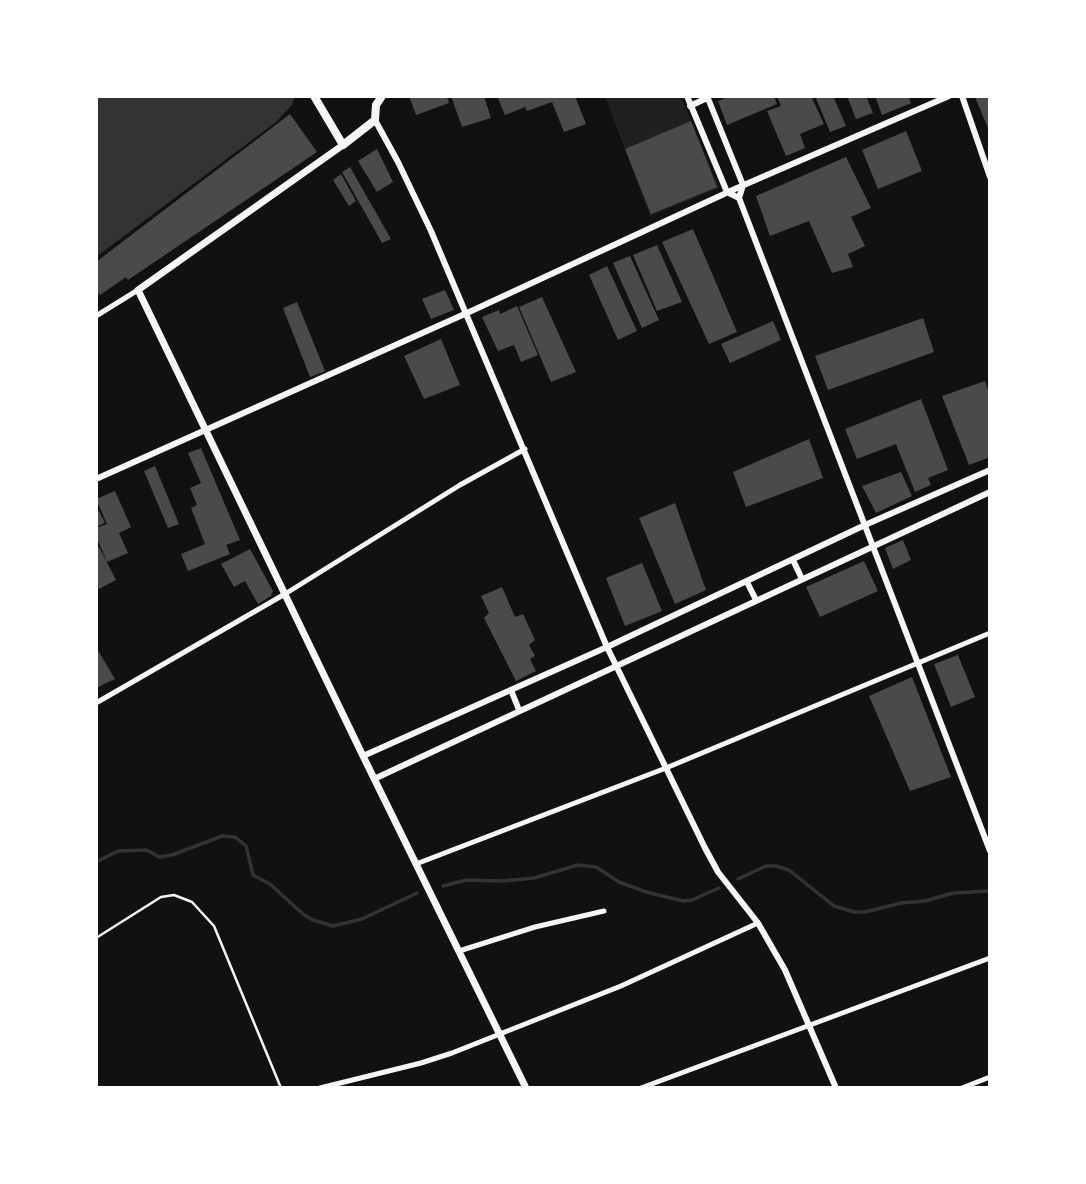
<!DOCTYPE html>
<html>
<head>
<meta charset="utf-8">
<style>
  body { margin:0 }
  #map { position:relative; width:1086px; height:1184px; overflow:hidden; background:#111; font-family:Montserrat,sans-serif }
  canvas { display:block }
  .frame { position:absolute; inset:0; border:98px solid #fff; pointer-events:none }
</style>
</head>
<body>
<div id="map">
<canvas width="1086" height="1184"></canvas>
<div class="frame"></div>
</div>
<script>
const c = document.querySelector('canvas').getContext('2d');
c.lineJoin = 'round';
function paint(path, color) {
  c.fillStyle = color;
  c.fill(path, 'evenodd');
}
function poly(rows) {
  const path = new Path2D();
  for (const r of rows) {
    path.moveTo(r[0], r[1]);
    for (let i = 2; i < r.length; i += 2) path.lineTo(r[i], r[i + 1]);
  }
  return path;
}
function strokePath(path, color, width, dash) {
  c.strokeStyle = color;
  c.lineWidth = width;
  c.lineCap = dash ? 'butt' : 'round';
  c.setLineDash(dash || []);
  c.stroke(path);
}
paint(poly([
  [605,96,681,96,719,188,650,216]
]), '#202020');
paint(poly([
  [96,96,295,96,292,105,276,122,96,257]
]), '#333');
strokePath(poly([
  [96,862,118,851,147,850,159,857,172,855,222,836,235,837,246,846,253,875,270,884,304,915,313,920,333,926,362,919,417,893],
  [738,879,766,866,776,866,789,870,834,906,854,912,865,912,901,903,925,901,953,893,990,891],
  [443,886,466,880,502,881,534,878,578,865,596,867,619,882,646,892,683,901,692,900,719,888]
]), '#333', 3.5);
paint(poly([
  [409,96,447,96,449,103,416,115],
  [451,96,484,96,491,118,462,127],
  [497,96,575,96,586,124,564,132,552,102,527,111,525,107,505,115],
  [731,96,774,96,777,104,727,125,718,101],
  [777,96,811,96,824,124,800,134,805,148,786,156,767,111,781,106],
  [815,96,833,96,846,126,830,132],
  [847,96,866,96,873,113,856,119],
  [875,96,908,96,911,103,882,115],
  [978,96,990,96,990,133,975,97],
  [290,114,317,152,128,280,126,277,100,295,96,290,96,262],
  [691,121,717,187,651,214,625,149],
  [906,131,922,171,878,189,862,150],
  [377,149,393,182,377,192,358,161],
  [846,157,871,208,851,217,865,246,848,254,853,267,832,273,809,221,770,236,756,196],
  [350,167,391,239,382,243,342,172],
  [341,174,356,201,349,206,333,180],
  [693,229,737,332,709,344,662,242],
  [657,245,682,302,657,311,633,255],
  [630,256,659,320,642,328,613,263],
  [607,266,637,331,618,340,589,275],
  [445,290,454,310,431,319,422,299],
  [542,297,576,372,551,382,519,307],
  [297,302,325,371,310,377,283,308],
  [517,306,538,355,521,362,514,345,498,351,482,317,499,310,500,314],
  [923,318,934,352,828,390,815,356],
  [773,321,781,340,730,363,721,344],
  [441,339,460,385,424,399,404,356],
  [985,381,990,395,990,457,969,465,942,396],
  [921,399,948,470,928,478,931,485,915,492,896,444,857,459,845,429],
  [809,439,823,478,746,507,733,472],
  [201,448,240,540,226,545,230,554,188,571,181,554,205,544,191,508,197,505,190,488,201,483,188,453],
  [155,466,179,524,168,528,144,471],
  [901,472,912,496,876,513,862,486],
  [115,491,131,527,119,533,128,553,107,562,96,536,96,528,107,524,96,499],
  [675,503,706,590,675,604,639,518],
  [96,505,105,523,96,527],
  [903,540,911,560,893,569,885,548],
  [99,547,116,580,99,589,96,584,96,548],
  [250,549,273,591,271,596,258,604,245,581,234,587,221,564],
  [864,561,878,591,820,617,806,587],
  [642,563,662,611,625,626,606,578],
  [502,587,515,617,523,614,535,640,529,645,535,656,530,659,536,671,516,681,484,618,489,613,481,596],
  [96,647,115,679,96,688],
  [958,655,975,697,951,707,934,664],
  [912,677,951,777,910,791,869,696]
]), '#4a4a4a');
strokePath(poly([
  [96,938,161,897,174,895,192,902,214,926,281,1088]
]), '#f5f5f5', 2.5);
strokePath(poly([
  [96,316,138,290],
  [96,703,285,594,460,485,525,449],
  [416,864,666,768,990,633],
  [459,951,535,927,604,911],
  [320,1088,421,1063,452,1053,621,986,758,923],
  [641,1088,990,958],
  [962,1088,990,1077]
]), '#f5f5f5', 5);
strokePath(poly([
  [687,96,727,192,739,198],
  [707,96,743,185,739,198,990,851],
  [962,96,990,177],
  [690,106,707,98],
  [375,120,398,162,431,231,607,647,705,848,718,872,758,923,785,970,836,1088],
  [96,479,467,313,737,188,949,96],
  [793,560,802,579],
  [747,582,756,600],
  [511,690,519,710],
  [363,756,607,647,865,525,990,470],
  [374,779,990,492]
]), '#f5f5f5', 6);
strokePath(poly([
  [343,145,138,290,363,756,526,1088]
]), '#f5f5f5', 7);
strokePath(poly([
  [314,96,343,145,375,120,376,105,382,96]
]), '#f5f5f5', 8);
</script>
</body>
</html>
